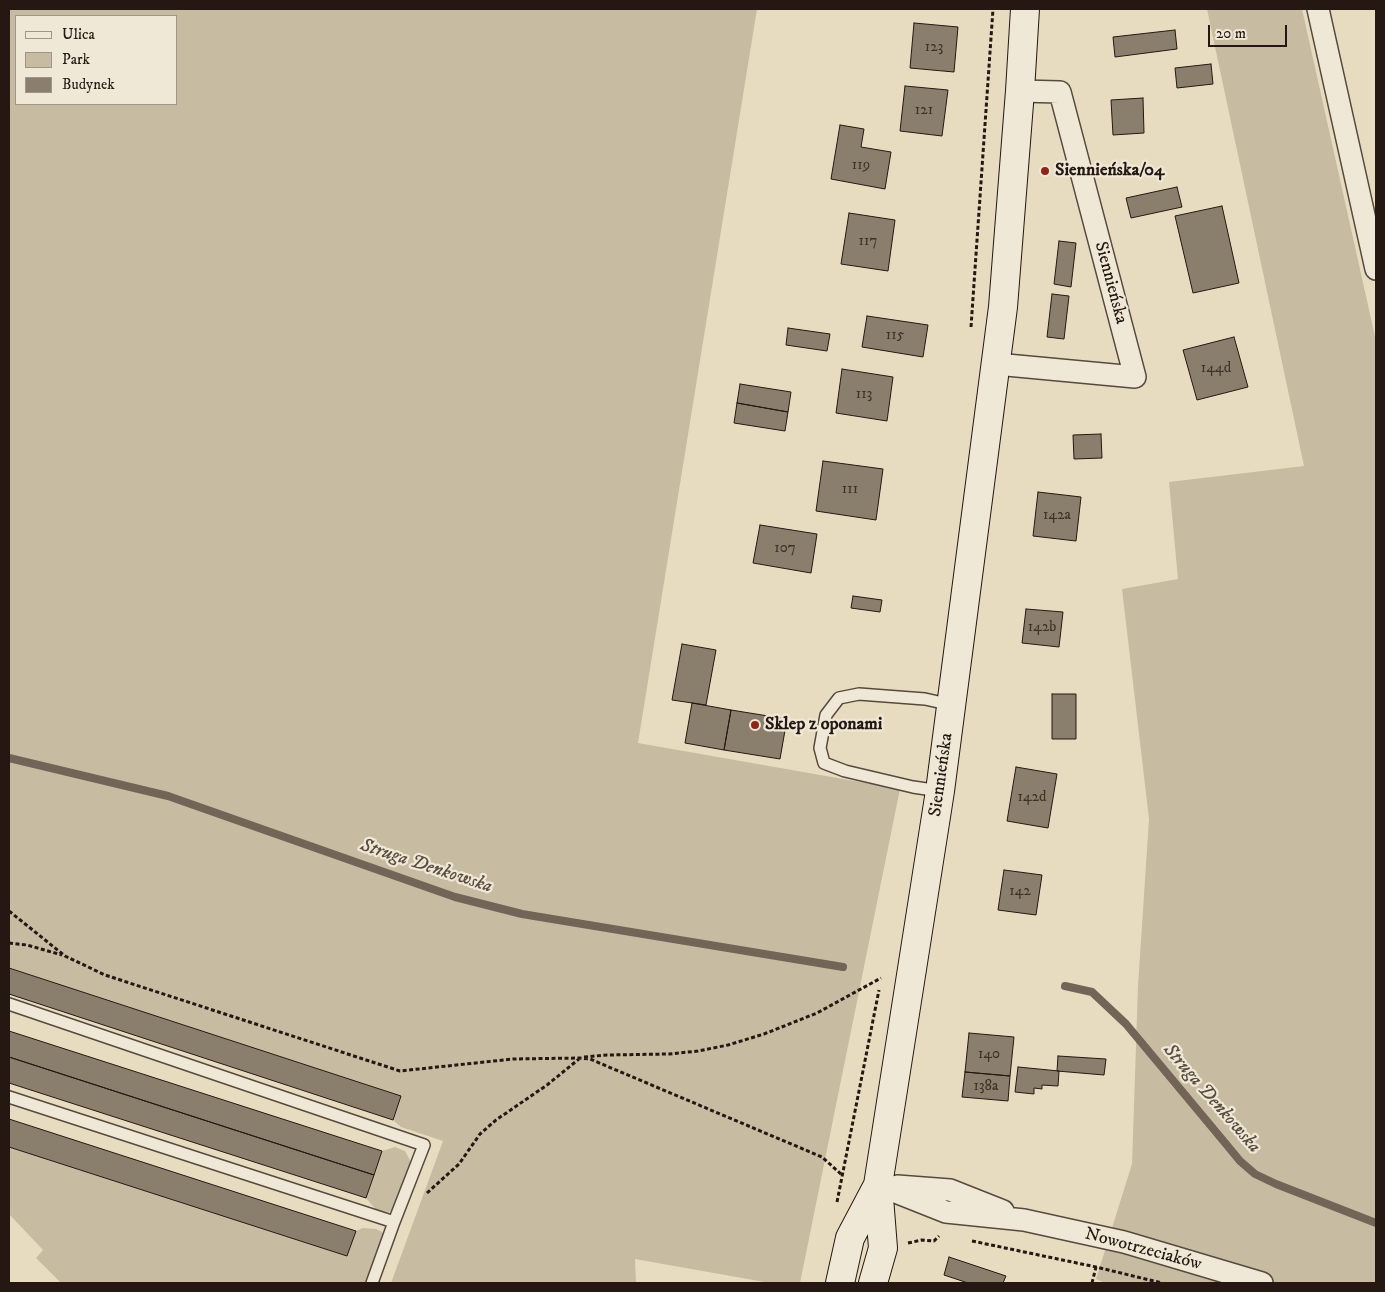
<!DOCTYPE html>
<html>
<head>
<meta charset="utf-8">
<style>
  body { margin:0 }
  #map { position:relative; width:1385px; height:1292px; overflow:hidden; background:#e8dcc0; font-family:"IM FELL DW Pica",serif }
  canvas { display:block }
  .frame { position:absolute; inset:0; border:10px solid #251812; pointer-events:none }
  .legend { position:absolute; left:15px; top:15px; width:162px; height:90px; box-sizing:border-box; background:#f0e8d6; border:1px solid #9f9588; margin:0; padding:6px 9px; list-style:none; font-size:15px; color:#251812 }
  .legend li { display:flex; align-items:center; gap:10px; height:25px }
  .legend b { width:25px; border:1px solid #9f9588 }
  .scale { position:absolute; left:1208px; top:25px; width:79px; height:22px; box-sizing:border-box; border:2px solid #251812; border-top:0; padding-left:6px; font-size:15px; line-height:18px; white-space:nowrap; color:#251812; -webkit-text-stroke:4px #f0e8d6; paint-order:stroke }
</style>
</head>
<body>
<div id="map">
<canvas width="1385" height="1292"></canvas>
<div class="frame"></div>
<ul class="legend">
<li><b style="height:6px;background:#f0e8d6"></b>Ulica</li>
<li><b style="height:14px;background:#c7bba2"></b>Park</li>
<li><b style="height:14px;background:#8a7e6c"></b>Budynek</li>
</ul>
<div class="scale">20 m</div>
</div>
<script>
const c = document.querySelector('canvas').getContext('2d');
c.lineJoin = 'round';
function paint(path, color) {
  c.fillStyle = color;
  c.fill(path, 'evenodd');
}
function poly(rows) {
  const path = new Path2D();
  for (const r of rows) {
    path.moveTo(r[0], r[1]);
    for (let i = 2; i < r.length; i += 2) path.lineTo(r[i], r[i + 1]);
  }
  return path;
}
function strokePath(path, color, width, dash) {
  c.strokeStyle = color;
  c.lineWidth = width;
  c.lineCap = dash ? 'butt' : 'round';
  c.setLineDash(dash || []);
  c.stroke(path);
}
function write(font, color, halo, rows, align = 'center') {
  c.font = font + ' "IM FELL DW Pica",serif';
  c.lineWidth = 4.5;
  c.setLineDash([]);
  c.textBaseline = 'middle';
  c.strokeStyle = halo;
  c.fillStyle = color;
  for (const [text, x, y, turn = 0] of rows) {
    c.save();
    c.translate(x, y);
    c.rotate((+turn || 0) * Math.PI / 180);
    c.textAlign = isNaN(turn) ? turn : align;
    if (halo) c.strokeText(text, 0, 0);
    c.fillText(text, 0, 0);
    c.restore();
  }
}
paint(poly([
  [9,9,757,9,638,743,900,789,800,1283,770,1283,635,1259,636,1283,391,1283,443,1141,401,1127,393,1120,401,1096,9,968],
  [16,16,176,16,176,104,16,104],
  [1207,9,1302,9,1376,341,1376,1283,1105,1283,1096,1279,1132,1164,1138,986,1149,819,1122,589,1178,579,1169,482,1304,466],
  [9,1147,347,1256,356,1231,363,1228,376,1229,382,1232,384,1236,368,1283,61,1283,36,1258,43,1250,9,1214],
  [395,1147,405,1151,412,1164,395,1209,389,1212,377,1211,366,1198,382,1151]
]), '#c7bba2');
strokePath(poly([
  [9,758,168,796,455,897,522,914,843,967],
  [1065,986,1092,992,1126,1024,1226,1144,1240,1161,1255,1174,1276,1184,1376,1223]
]), '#726557', 8);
const building = poly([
  [914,23,958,27,954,72,910,68,914,23],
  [1175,30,1177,49,1115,57,1113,37,1175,30],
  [1211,64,1213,84,1177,88,1175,68,1211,64],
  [905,86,948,90,942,136,900,131,905,86],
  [1143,98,1144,133,1113,135,1111,100,1143,98],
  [840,125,864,129,861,147,891,152,885,189,831,179,840,125],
  [1177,187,1182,207,1131,218,1126,198,1177,187],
  [1222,206,1239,283,1193,293,1175,216,1222,206],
  [849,213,895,220,888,271,841,264,849,213],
  [1059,241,1076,243,1071,287,1054,284,1059,241],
  [1052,294,1069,296,1064,339,1047,337,1052,294],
  [867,316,928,325,923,357,862,347,867,316],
  [788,328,830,334,827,351,786,345,788,328],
  [1234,337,1248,387,1197,400,1183,350,1234,337],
  [842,369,893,377,887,421,836,413,842,369],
  [740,384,791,392,788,412,737,403,740,384],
  [737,403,788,412,785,431,734,423,737,403],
  [1101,434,1102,458,1074,459,1073,435,1101,434],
  [823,461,883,469,876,520,816,511,823,461],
  [1038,492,1081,497,1076,541,1033,536,1038,492],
  [760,525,817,534,811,573,753,563,760,525],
  [853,596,882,600,880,612,851,608,853,596],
  [1026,609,1063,612,1059,647,1022,643,1026,609],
  [682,644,716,650,706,705,672,700,682,644],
  [1052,694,1076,694,1076,739,1052,739,1052,694],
  [692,703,731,710,724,750,685,743,692,703],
  [731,710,787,719,780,759,724,750,731,710],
  [1016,767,1057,774,1048,828,1007,821,1016,767],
  [1004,870,1042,875,1036,915,998,910,1004,870],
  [9,968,401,1096,393,1120,9,994,9,968],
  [9,1031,382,1151,374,1175,9,1057,9,1031],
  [969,1033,1014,1037,1010,1076,965,1072,969,1033],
  [1058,1056,1106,1059,1104,1075,1057,1071,1058,1056],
  [9,1057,374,1175,366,1198,9,1083,9,1057],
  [1018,1067,1059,1071,1058,1086,1042,1085,1042,1089,1034,1088,1034,1094,1015,1092,1018,1067],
  [965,1072,1010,1076,1008,1101,962,1097,965,1072],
  [9,1119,356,1231,347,1256,9,1147,9,1119],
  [949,1257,1006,1276,1003,1283,968,1283,944,1275,949,1257]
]);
paint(building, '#8a7e6c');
strokePath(building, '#251812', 1);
const lane = poly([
  [940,791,913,787,845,771,824,763,820,748,826,715,839,698,859,694,925,699,952,705],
  [9,1004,424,1145,394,1222,372,1283],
  [9,1097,394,1222]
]);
const street = poly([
  [1318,9,1376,269],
  [996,364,1135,377,1060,92,1020,91],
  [878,1185,946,1212,1024,1220,1124,1242,1262,1283],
  [897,1186,950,1190,1003,1211]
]);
const secondary = poly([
  [840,1283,850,1238,878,1185],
  [873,1283,883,1248,878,1185,940,791,1003,307,1020,91,1025,9]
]);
strokePath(lane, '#56493e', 14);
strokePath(street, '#56493e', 24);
strokePath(secondary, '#251812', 30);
strokePath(poly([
  [971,327,993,9],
  [9,911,65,956,105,975,400,1071,513,1059,580,1058,590,1059,822,1157,842,1175],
  [9,943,27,945,62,955],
  [584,1057,607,1055,669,1054,698,1051,728,1045,764,1034,817,1013,881,978],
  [427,1193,459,1164,480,1134,496,1120,547,1085,579,1059],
  [837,1202,879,990],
  [972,1241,1096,1267,1162,1283],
  [908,1243,922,1240,934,1241,939,1236],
  [1092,1283,1096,1267]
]), '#251812', 3, [4, 2.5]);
strokePath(lane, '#f0e8d6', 11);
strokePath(street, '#f0e8d6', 21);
strokePath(secondary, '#f0e8d6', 28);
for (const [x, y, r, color] of [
  [1045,171,5,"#8f2418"],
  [755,725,5,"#8f2418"]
]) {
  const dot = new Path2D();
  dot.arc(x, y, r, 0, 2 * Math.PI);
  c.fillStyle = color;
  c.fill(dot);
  strokePath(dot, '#f0e8d6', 2);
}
write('15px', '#3e3228', null, [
  ["123",934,48],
  ["121",924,111],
  ["119",861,166],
  ["117",868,242],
  ["115",895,336],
  ["144d",1216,369],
  ["113",864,395],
  ["111",850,490],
  ["142a",1057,516],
  ["107",785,549],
  ["142b",1042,628],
  ["142d",1032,798],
  ["142",1020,892],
  ["140",989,1055],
  ["138a",986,1087]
]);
write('bold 18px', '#251812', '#f0e8d6', [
  ["Siennieńska/04",1055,171],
  ["Sklep z oponami",765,725]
], 'left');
write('18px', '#251812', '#f0e8d6', [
  ["Siennieńska",1110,283,75],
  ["Siennieńska",942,775,-82],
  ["Nowotrzeciaków",1143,1250,15]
]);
write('italic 19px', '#594c40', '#f0e8d6', [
  ["Struga Denkowska",426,867,18],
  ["Struga Denkowska",1211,1099,49]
]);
</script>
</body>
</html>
